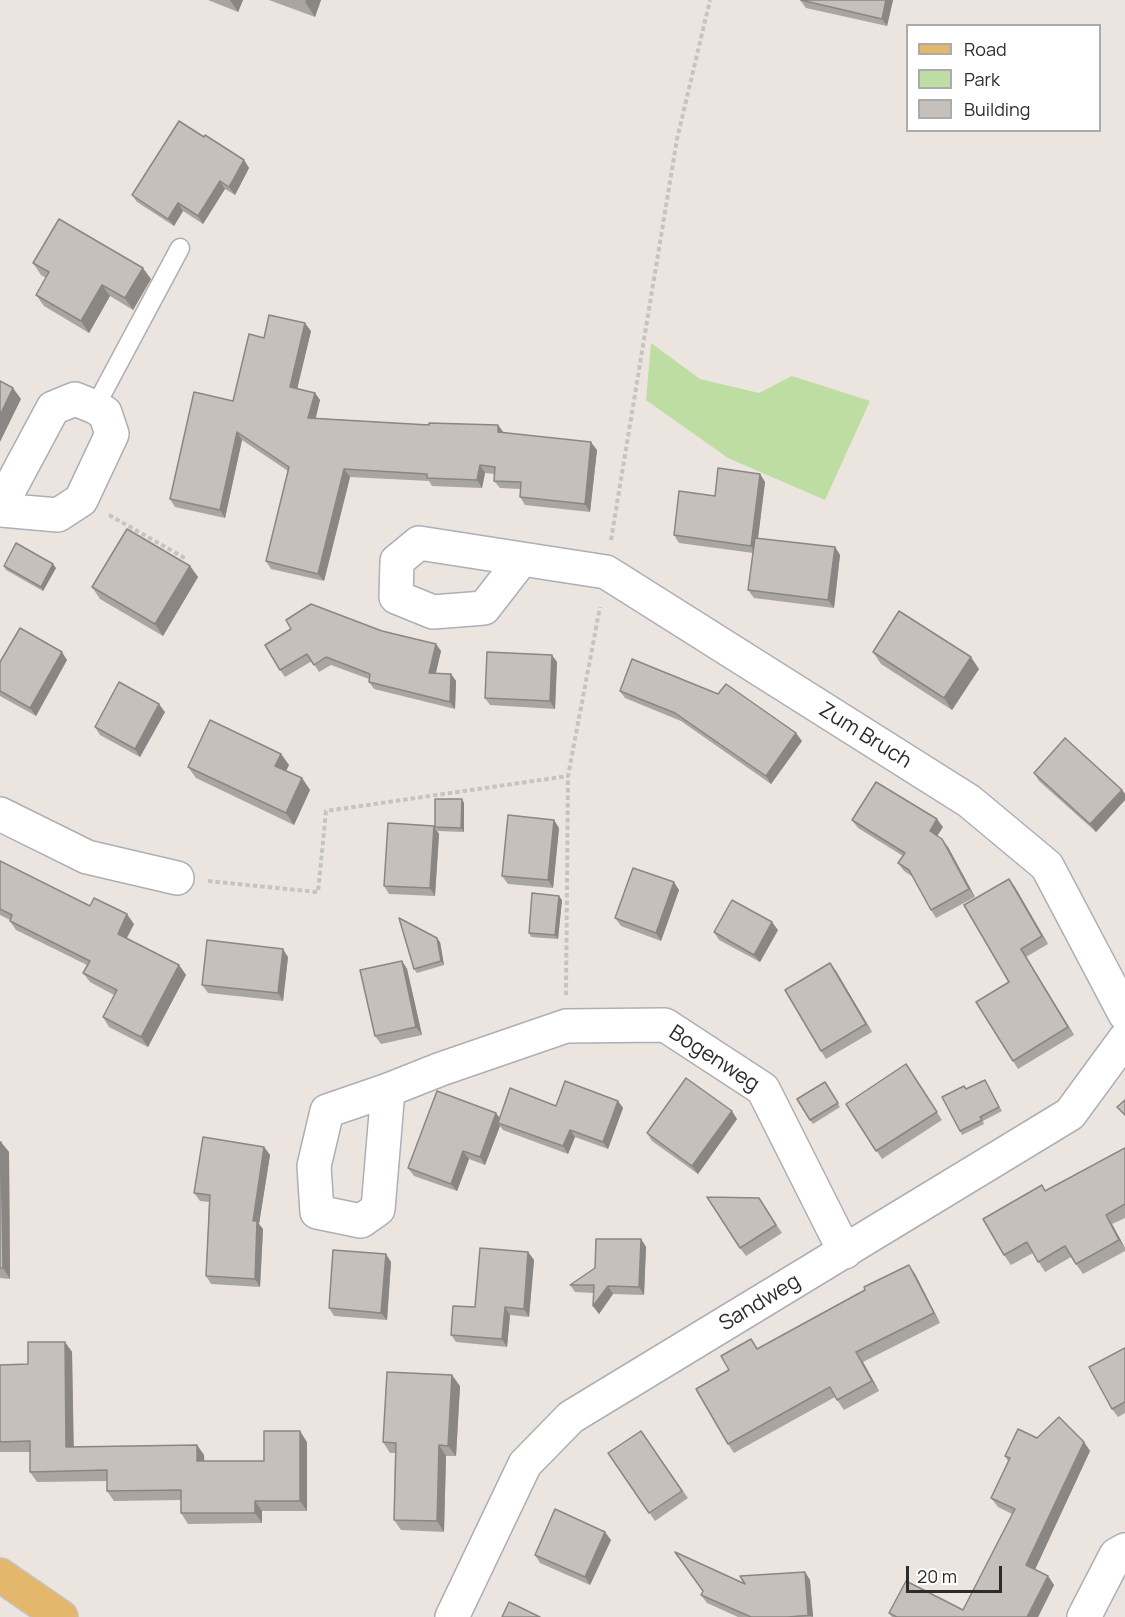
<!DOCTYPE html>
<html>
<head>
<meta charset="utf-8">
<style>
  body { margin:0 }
  #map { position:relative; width:1125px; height:1617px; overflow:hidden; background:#ece5df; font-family:Manrope,sans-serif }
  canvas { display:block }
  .legend { position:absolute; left:906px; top:24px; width:195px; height:108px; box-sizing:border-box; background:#fff; border:2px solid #ababab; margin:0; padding:8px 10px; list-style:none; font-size:18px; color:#2c2c2c }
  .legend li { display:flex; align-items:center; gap:12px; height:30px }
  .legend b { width:30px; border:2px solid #ababab }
  .scale { position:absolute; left:906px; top:1566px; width:96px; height:27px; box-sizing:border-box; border:3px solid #2c2c2c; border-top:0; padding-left:8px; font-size:18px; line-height:21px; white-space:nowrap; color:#2c2c2c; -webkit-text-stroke:4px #fff; paint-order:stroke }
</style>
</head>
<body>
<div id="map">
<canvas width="1125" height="1617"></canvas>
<ul class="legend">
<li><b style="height:8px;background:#e3b86d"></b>Road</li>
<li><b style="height:16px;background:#bedda2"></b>Park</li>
<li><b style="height:16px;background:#c5c0bb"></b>Building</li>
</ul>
<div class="scale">20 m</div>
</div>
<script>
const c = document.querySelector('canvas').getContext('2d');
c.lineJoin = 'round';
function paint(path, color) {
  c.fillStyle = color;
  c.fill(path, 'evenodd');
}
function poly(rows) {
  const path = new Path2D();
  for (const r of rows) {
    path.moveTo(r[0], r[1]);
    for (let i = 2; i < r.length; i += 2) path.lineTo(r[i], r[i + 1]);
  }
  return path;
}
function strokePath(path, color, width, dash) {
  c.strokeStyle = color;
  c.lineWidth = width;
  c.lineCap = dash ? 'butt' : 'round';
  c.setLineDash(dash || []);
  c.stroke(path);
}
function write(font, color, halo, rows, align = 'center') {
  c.font = font + ' Manrope,sans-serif';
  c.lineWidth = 5;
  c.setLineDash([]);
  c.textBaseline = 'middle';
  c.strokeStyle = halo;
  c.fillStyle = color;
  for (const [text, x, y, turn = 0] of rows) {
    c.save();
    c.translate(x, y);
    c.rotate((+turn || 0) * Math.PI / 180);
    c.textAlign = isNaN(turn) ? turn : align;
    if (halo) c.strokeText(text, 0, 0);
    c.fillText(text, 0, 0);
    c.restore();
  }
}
paint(poly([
  [651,343,700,379,759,393,792,376,870,401,825,500,728,458,646,400]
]), '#bedda2');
const lane = poly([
  [95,407,180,248]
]);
const street = poly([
  [0,507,53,408,75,399,95,407,105,413,112,434,81,500,58,515,0,510],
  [522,559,484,608,433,612,396,597,397,561,419,543,522,559,606,572,969,801,1047,866,1125,1014],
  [0,814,87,857,177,878],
  [388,1090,378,1209,361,1221,317,1212,314,1166,327,1111,388,1090,441,1069,566,1026,665,1025,763,1089,845,1252],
  [452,1617,525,1464,571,1417,1070,1114,1125,1039],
  [1084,1617,1116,1555,1125,1550]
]);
const primary = poly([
  [0,1575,61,1617]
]);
strokePath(lane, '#acafb7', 21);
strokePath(street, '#acafb7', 36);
strokePath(primary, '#c4c4c4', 36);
strokePath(poly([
  [109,515,183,557,179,565],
  [611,540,677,139,710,0],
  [208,881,318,892,326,811,568,776],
  [566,995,568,776,600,607]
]), '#c4c4c4', 4, [4.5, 3]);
strokePath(lane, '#fff', 18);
strokePath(street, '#fff', 33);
strokePath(primary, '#e3b86d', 33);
paint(poly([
  [208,0,243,0,238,12],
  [269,0,321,0,315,17],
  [800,0,893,0,887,26,806,8],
  [204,137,244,160,249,168,235,195,225,189,203,224,183,211,174,226,137,202,132,195],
  [33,263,151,279,133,310,110,296,89,333,44,306,36,295,46,278,41,275],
  [311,331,297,388,315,393,320,400,315,418,429,425,498,425,503,432,597,450,590,512,525,505,520,497,520,489,500,488,494,481,495,474,485,473,482,488,432,486,429,481,350,477,324,581,271,569,266,561,288,471,242,440,225,518,175,507,170,499,233,401,264,338],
  [760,474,765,482,758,538,835,547,840,555,834,608,754,598,748,590,753,553,679,543,674,535,715,496],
  [4,566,56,568,43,591,6,570],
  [190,566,198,577,163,636,100,599,92,587],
  [291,629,382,631,436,644,441,651,436,673,451,674,456,681,455,709,374,689,369,682,369,679,331,665,319,672,312,661,285,677,280,670],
  [873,652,979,669,952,710,881,664],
  [67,660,36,716,0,696,0,662],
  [557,662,555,709,490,705,485,698],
  [620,691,802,741,771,784,681,721,625,698],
  [165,712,140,757,100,735,95,727],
  [281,754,289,765,286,771,302,778,310,790,294,825,196,778,188,767],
  [1034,773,1122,790,1125,794,1125,800,1096,832,1039,781],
  [464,803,464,832,438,831,435,827],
  [852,820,943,827,937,836,948,847,975,897,936,918,931,910,913,877,904,871,898,863,903,856,858,828],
  [434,826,439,834,435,896,389,894,384,886],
  [559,828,553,888,508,884,502,876],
  [0,860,1,862,90,906,134,924,127,938,179,965,186,975,148,1047,109,1027,103,1017,114,995,90,982,83,973,87,965,16,930,10,921,10,920,0,915],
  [1009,879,1048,944,1026,957,1074,1035,1018,1069,1013,1061],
  [679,890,661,941,621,926,615,918],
  [562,900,558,939,531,937,529,933],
  [778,930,760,962,719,940,714,932],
  [440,942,444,965,417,973,414,969],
  [288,957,283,1001,208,993,202,985],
  [402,961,407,969,422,1035,381,1044,375,1036],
  [836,971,872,1032,826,1059,821,1051],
  [906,1064,942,1120,882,1159,846,1104],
  [985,1080,1002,1111,983,1121,984,1124,962,1135,960,1131,964,1086,966,1089],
  [825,1082,840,1107,813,1124,810,1120],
  [618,1101,623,1108,608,1149,575,1137,568,1154,503,1130,500,1126,485,1165,469,1159,457,1191,414,1176,408,1168,500,1118,556,1106],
  [737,1119,698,1174,652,1141,647,1133],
  [0,1142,9,1152,10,1279,0,1278],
  [264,1147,270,1155,259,1224,263,1229,260,1287,211,1284,206,1276,209,1202,200,1201,194,1193],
  [1125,1148,1125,1218,1112,1224,1125,1248,1125,1251,1083,1274,1071,1257,1045,1272,1033,1253,1011,1265,1004,1255],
  [764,1206,782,1233,746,1256,740,1248],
  [641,1239,646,1247,644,1295,613,1294,599,1314,593,1306,594,1293,575,1292,570,1285],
  [528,1252,534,1260,529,1317,510,1315,507,1347,456,1342,451,1335,475,1307],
  [391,1262,387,1320,334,1316,329,1308],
  [915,1274,940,1323,863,1362,879,1391,844,1410,835,1397,734,1453,728,1444,729,1370,751,1339,758,1349],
  [65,1342,72,1352,73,1447,197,1445,204,1455,204,1461,264,1461,307,1442,307,1511,262,1511,262,1523,188,1524,181,1513,181,1500,114,1501,107,1491,107,1481,37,1482,30,1472,30,1452,0,1452,0,1365,28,1364],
  [1125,1348,1125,1413,1118,1417,1112,1409],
  [460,1386,456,1456,446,1456,444,1532,401,1530,394,1520,395,1453,390,1453,383,1442],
  [641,1431,688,1498,655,1521,608,1453],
  [1037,1438,1084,1442,1090,1451,1035,1569,1048,1576,1054,1585,1038,1617,892,1617,889,1613,963,1610,1012,1514,998,1507,991,1498,1008,1461,1005,1456],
  [611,1540,590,1585,540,1563,535,1555],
  [805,1572,810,1580,813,1617,738,1617,707,1603,701,1595,745,1584]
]), '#a9a5a1');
paint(poly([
  [230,0,243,0,238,12],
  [306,0,321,0,315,17,305,2],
  [886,0,893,0,887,26,882,19],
  [244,160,249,168,235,195,229,187],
  [220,181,225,189,203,224,198,216],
  [178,203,183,211,174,226,168,219],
  [143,268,151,279,133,310,125,298],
  [102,285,110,296,89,333,81,321],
  [305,323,311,331,296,394,290,387],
  [13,388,21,399,0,442,0,415],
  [315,393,320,400,314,426,308,418],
  [498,425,504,433,498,432],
  [237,432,242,440,225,518,220,510],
  [591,442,597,450,590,512,585,504],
  [480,465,485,473,482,488,477,480],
  [344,469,350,477,324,581,318,574],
  [760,474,765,482,756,554,751,546],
  [835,547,840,555,834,608,828,600],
  [53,564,56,568,43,591,41,587],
  [190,566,198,577,163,636,155,624],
  [436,644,441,651,434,680,429,673],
  [62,652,67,660,36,716,30,708],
  [552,655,557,662,555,709,550,701],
  [971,657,979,669,952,710,944,698],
  [451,674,456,681,455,709,450,702],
  [159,704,165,712,140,757,135,749],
  [796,733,802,741,771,784,766,776],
  [281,754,289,765,283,777,275,766],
  [302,778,310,790,294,825,286,813],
  [1122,790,1125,794,1125,800,1096,832,1090,824],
  [462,799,464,803,464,832,461,828],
  [937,819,943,827,935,839,930,831],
  [554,820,559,828,553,888,548,880],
  [434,826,439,834,435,896,430,888],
  [942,839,948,847,975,897,969,889],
  [1009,879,1015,887,1048,944,1042,936],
  [674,882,679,890,661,941,656,933],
  [559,896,562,900,558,939,555,935],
  [127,914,134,924,124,943,118,934],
  [772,922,778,930,760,962,754,955],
  [437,938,440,942,444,965,441,961],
  [283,949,288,957,283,1001,278,993],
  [1021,949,1026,957,1074,1035,1068,1027],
  [402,961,407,969,422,1035,416,1027],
  [830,963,836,971,872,1032,866,1024],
  [179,965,186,975,148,1047,141,1037],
  [618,1101,623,1108,608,1149,603,1142],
  [732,1111,737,1119,698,1174,692,1166],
  [496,1113,502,1121,498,1123,500,1126,485,1165,480,1157],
  [570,1130,575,1137,568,1154,563,1146],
  [1,1142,9,1152,10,1279,3,1268],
  [264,1147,270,1155,259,1224,263,1229,260,1287,255,1279,253,1221],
  [463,1151,469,1159,457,1191,451,1184],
  [1106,1215,1112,1224,1125,1248,1119,1240],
  [641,1239,646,1247,644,1295,639,1287],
  [528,1252,534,1260,529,1317,524,1309],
  [386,1254,391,1262,387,1320,381,1313],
  [909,1265,915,1274,940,1323,934,1313],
  [608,1286,613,1294,599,1314,593,1306],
  [505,1307,510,1315,507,1347,502,1339],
  [65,1342,72,1352,74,1457,66,1447],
  [856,1352,863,1362,879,1391,872,1381],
  [452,1375,460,1386,456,1456,448,1446],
  [300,1431,307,1442,307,1511,300,1501],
  [1084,1442,1090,1451,1033,1574,1026,1565],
  [197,1445,204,1455,205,1472,197,1461],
  [439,1445,446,1456,444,1532,437,1521],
  [255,1501,262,1511,262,1523,255,1513],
  [605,1532,611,1540,590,1585,585,1577],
  [805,1572,810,1580,813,1617,808,1614],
  [1048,1576,1054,1585,1038,1617,1027,1617]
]), '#8a8683');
const building = poly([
  [801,0,886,0,882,19,801,0],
  [179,121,204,137,205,135,244,160,229,187,220,181,198,216,178,203,168,219,132,195,179,121],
  [59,219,143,268,125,298,102,285,81,321,36,295,49,272,33,263,59,219],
  [269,315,305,323,290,387,315,393,308,418,429,425,429,423,498,425,498,432,591,442,585,504,520,497,521,482,494,481,495,467,480,465,477,480,427,478,427,474,344,469,318,574,266,561,289,467,237,432,220,510,170,499,194,392,233,401,249,334,264,338,269,315],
  [0,381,13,388,0,415,0,381],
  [718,468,760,474,751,546,674,535,679,491,715,496,718,468],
  [127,529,190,566,155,624,92,587,127,529],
  [755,538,835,547,828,600,748,590,755,538],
  [16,543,53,564,41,587,4,566,16,543],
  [311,604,382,631,436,644,429,673,451,674,450,702,369,682,370,674,326,657,314,665,307,654,280,670,265,645,291,629,286,620,311,604],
  [899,611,971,657,944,698,873,652,899,611],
  [20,628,62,652,30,708,0,691,0,662,20,628],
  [487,652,552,655,550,701,485,698,487,652],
  [632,659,718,694,726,684,796,733,766,776,675,713,620,691,632,659],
  [119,682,159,704,135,749,95,727,119,682],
  [210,720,281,754,275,766,302,778,286,813,188,767,210,720],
  [1065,738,1122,790,1090,824,1034,773,1065,738],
  [876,782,937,819,930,831,942,839,969,889,931,910,909,870,898,863,905,853,852,820,876,782],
  [435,799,462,799,461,828,435,827,435,799],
  [508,815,554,820,548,880,502,876,508,815],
  [388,823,434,826,430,888,384,886,388,823],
  [0,861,90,906,94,898,127,914,118,934,179,965,141,1037,103,1017,117,990,83,973,90,961,10,921,12,915,0,909,0,861],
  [633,868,674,882,656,933,615,918,633,868],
  [1009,879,1042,936,1021,949,1068,1027,1013,1061,976,1002,1009,982,964,905,1009,879],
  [532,893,559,896,555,935,529,933,532,893],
  [732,900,772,922,754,955,714,932,732,900],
  [399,918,437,938,441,961,414,969,399,918],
  [207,940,283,949,278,993,202,985,207,940],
  [402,961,416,1027,375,1036,360,970,402,961],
  [830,963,866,1024,821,1051,785,990,830,963],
  [906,1064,937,1112,876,1151,846,1104,906,1064],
  [686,1078,732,1111,692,1166,647,1133,686,1078],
  [985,1080,999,1107,980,1117,982,1120,960,1131,942,1097,964,1086,966,1089,985,1080],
  [565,1081,618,1101,603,1142,570,1130,563,1146,498,1123,510,1088,556,1106,565,1081],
  [825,1082,838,1103,810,1120,797,1099,825,1082],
  [437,1091,496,1113,480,1157,463,1151,451,1184,408,1168,437,1091],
  [1125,1100,1125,1115,1117,1107,1125,1100],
  [203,1137,264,1147,253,1221,257,1221,255,1279,206,1276,210,1195,194,1193,203,1137],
  [0,1142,1,1142,3,1268,0,1268,0,1142],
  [1125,1148,1125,1204,1106,1215,1119,1240,1076,1264,1065,1246,1038,1262,1027,1242,1004,1255,983,1219,1042,1185,1045,1191,1125,1148],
  [707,1197,759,1198,776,1225,740,1248,707,1197],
  [596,1239,641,1239,639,1287,608,1286,593,1306,594,1285,570,1285,595,1268,596,1239],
  [480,1248,528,1252,524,1309,505,1307,502,1339,451,1335,453,1306,475,1307,480,1248],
  [333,1250,386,1254,381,1313,329,1308,333,1250],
  [909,1265,934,1313,856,1352,872,1381,837,1400,830,1387,728,1444,696,1389,729,1370,721,1356,751,1339,757,1349,865,1290,864,1287,909,1265],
  [28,1342,65,1342,66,1447,197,1445,197,1461,264,1461,264,1431,300,1431,300,1501,255,1501,255,1513,181,1513,181,1490,107,1491,107,1470,30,1472,30,1441,0,1442,0,1365,28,1364,28,1342],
  [1125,1348,1125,1402,1112,1409,1089,1367,1125,1348],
  [387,1372,452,1375,448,1446,439,1445,437,1521,394,1520,396,1443,383,1442,387,1372],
  [1059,1417,1084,1442,1026,1565,1048,1576,1027,1617,897,1617,889,1613,906,1581,963,1610,1015,1509,991,1498,1010,1458,1005,1456,1018,1429,1037,1438,1059,1417],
  [641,1431,682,1491,649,1513,608,1453,641,1431],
  [555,1509,605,1532,585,1577,535,1555,555,1509],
  [675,1552,745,1584,740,1576,805,1572,808,1614,812,1615,788,1617,751,1617,701,1595,703,1591,675,1552],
  [509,1602,540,1617,502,1617,509,1602]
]);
paint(building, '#c5c0bb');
strokePath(building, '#8a8683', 1.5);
write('21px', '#2c2c2c', '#fff', [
  ["Zum Bruch",865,736,32],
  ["Bogenweg",714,1059,33],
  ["Sandweg",760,1303,-31]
]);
</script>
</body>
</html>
